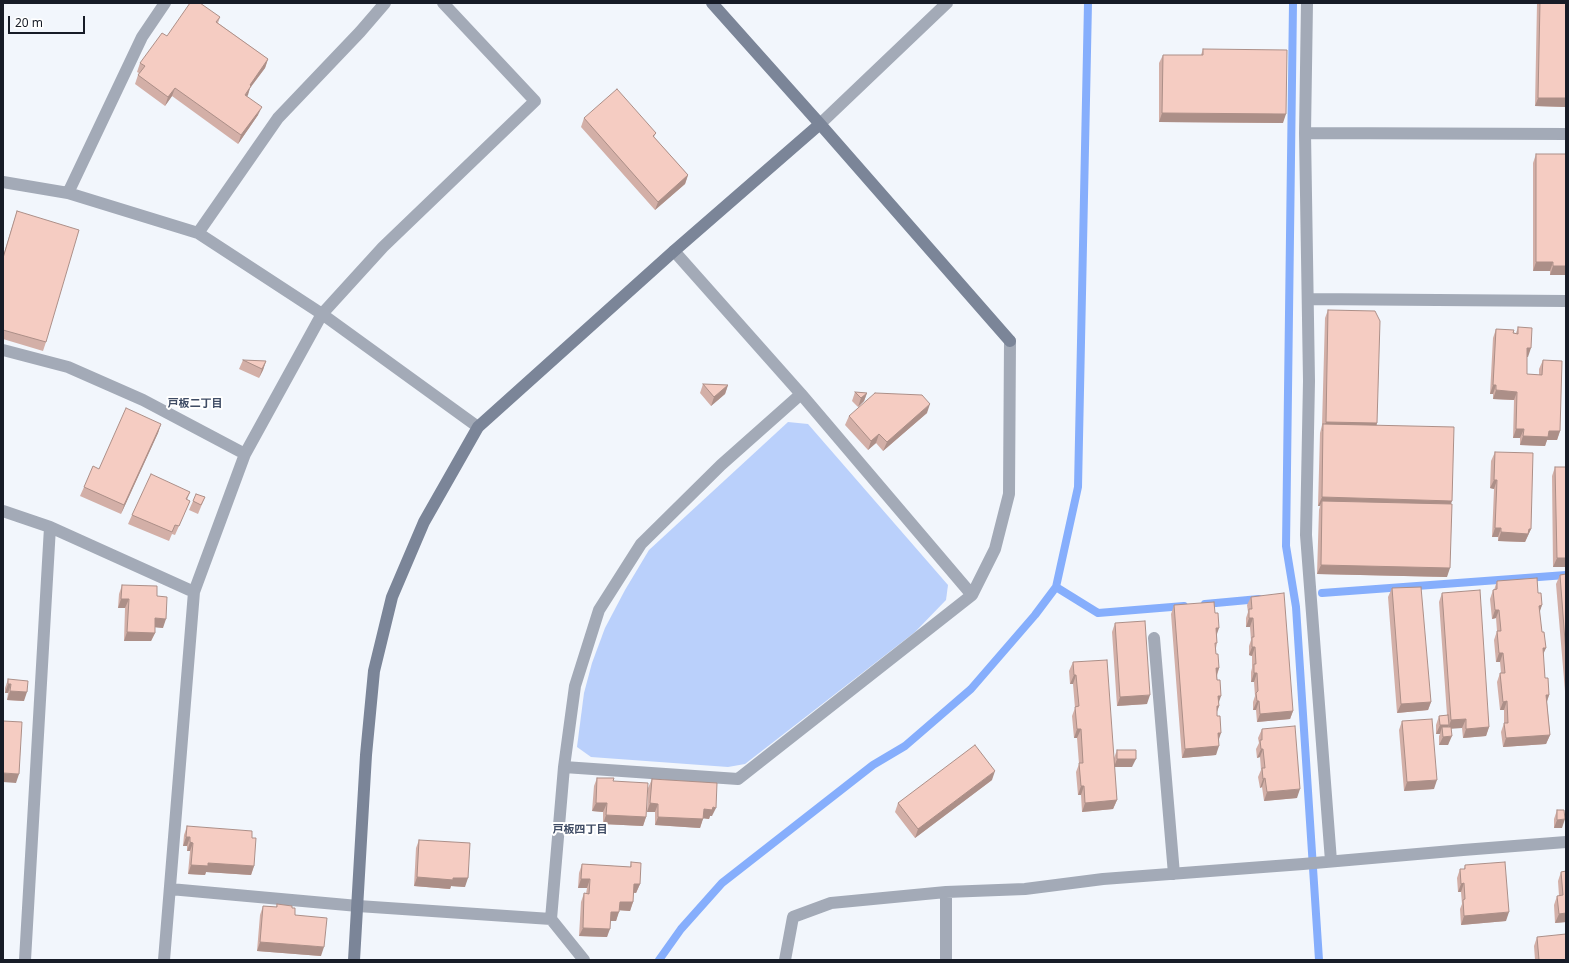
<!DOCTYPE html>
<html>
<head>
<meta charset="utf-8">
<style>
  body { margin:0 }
  #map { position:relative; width:1569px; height:963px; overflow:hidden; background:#f2f6fc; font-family:"Noto Sans",sans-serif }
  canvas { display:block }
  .frame { position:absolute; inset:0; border:4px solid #171c27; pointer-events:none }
  .scale { position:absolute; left:8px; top:16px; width:77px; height:18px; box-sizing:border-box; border:2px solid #171c27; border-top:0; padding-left:5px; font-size:12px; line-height:14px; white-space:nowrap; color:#171c27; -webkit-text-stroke:3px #fff; paint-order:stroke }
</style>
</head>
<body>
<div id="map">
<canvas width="1569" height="963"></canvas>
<div class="frame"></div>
<div class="scale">20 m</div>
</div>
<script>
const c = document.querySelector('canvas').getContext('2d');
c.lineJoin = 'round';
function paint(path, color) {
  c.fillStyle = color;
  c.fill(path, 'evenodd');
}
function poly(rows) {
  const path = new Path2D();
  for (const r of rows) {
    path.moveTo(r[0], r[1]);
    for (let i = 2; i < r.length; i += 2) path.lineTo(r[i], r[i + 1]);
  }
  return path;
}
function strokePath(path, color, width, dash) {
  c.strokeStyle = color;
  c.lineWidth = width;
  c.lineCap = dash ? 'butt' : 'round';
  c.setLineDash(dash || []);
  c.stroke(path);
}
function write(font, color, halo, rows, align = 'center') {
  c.font = font + ' "Noto Sans","Noto Sans JP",sans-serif';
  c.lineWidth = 4;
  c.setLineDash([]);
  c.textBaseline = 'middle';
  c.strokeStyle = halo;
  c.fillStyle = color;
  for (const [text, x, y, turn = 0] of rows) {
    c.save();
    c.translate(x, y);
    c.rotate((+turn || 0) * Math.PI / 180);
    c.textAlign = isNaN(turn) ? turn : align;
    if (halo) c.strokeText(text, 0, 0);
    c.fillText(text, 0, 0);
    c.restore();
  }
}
paint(poly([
  [788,422,808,424,948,585,946,600,915,632,745,764,728,767,591,757,577,747,584,693,592,663,605,628,625,590,649,550]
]), '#bad0fb');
strokePath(poly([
  [1293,3,1286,546,1296,607,1319,960],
  [1056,587,1098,613,1184,606],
  [1322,593,1566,575],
  [1205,604,1259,599],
  [659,960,681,929,722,883,873,765,905,746,971,689,1035,615,1056,587,1078,487,1088,3]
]), '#86aefc', 8);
strokePath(poly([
  [1307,3,1305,133,1309,381,1306,535,1331,861],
  [820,124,947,3],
  [1305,133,1566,134],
  [3,182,68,193,198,233,322,314,478,427],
  [68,193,142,37,165,3],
  [198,233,278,118,360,32,385,3],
  [1309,299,1566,301],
  [3,350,68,367,143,400,245,454],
  [3,511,50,527,194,592],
  [972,595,995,549,1009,494,1010,341],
  [1154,638,1174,874],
  [564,767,738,779,972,595,801,394],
  [170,889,358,906,551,919,584,960],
  [551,919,564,767,575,686,599,610,641,544,721,465,801,394,674,251],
  [25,960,50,527],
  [164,960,194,592,245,454,322,314,383,247,535,101,443,3],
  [785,960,793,917,831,903,946,892],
  [946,960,946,892,1025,889,1103,879,1303,864,1463,850,1566,842]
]), '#a3aab7', 12);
strokePath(poly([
  [712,3,820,124,1010,341],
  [354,960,366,755,374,671,392,597,424,522,478,427,674,251,820,124]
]), '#7b8598', 12);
paint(poly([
  [1537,3,1566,3,1566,107,1535,106],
  [220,17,218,23,268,59,265,68,250,88,247,96,258,115,238,144,172,96,165,106,135,84,138,75,139,73,137,72,140,63,167,36],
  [1203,49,1283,123,1159,122,1159,63,1163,55,1201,55],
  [584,118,656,133,654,137,688,175,685,184,655,210,581,127],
  [1536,154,1566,275,1550,275,1550,271,1533,271,1533,163],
  [17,211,46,342,43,351,3,339,3,256],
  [1328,310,1377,425,1451,504,1447,577,1317,574,1319,510,1320,506,1318,506,1320,433,1322,425,1325,318],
  [1518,327,1528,357,1527,357,1527,374,1539,375,1539,369,1543,360,1560,431,1557,440,1547,440,1545,446,1520,445,1520,438,1513,438,1514,400,1493,399,1493,394,1490,394,1493,338,1496,329,1516,333],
  [243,360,266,361,263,370,259,378,239,369],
  [703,384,728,385,725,394,711,406,700,393],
  [855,392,867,393,864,401,858,407,852,401],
  [927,413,883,451,876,443,868,450,845,425,849,416],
  [161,424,158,433,121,514,80,496,84,487,99,469],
  [1495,452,1531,529,1525,542,1498,541,1498,537,1492,537,1494,489,1490,488,1491,461],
  [1555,467,1566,467,1566,567,1553,567,1552,476],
  [190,492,187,500,190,501,186,510,175,535,172,534,169,541,128,524,132,515],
  [205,497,198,514,189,510,193,501],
  [1566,574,1566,703,1556,584,1560,575],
  [1497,581,1538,593,1542,605,1539,612,1545,678,1549,695,1547,702,1550,735,1546,744,1503,747,1501,732,1504,723,1504,710,1500,710,1497,682,1500,673,1501,673,1500,662,1496,662,1494,640,1497,631,1496,618,1492,619,1490,599,1493,590,1494,590],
  [122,585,157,596,163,628,155,627,155,633,151,641,124,641,125,608,118,608,119,594],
  [1392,588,1431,702,1428,710,1397,713,1388,597],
  [1442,593,1489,727,1486,736,1463,738,1462,728,1451,728,1448,745,1439,745,1439,736,1440,734,1436,734,1436,725,1439,716,1447,715,1439,602],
  [1251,597,1293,711,1290,719,1257,722,1256,710,1253,710,1253,702,1255,696,1254,682,1251,682,1251,672,1252,668,1252,656,1249,655,1249,646,1251,640,1250,627,1246,627,1246,618,1248,612,1247,605],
  [1174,605,1217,634,1217,643,1216,648,1216,654,1219,668,1217,676,1219,706,1217,712,1218,741,1216,755,1182,758,1171,614],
  [1115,623,1147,704,1117,706,1112,632],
  [1073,662,1114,758,1117,750,1132,767,1114,767,1117,800,1113,809,1082,812,1081,795,1078,795,1076,772,1079,764,1077,738,1074,738,1072,716,1075,708,1073,684,1070,684,1069,671],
  [8,679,24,701,7,700,8,693,5,693,5,688],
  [1402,721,1434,789,1404,791,1399,730],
  [1262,729,1297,798,1264,801,1262,787,1260,788,1258,777,1261,770,1260,757,1257,758,1256,749,1259,743,1258,738],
  [597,778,646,817,643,826,603,824,603,812,592,811,594,786],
  [652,779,712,816,710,816,709,819,703,818,700,828,655,825,655,812,647,812,648,788],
  [992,780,915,838,895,812,898,803],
  [1557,810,1562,828,1554,828,1554,819],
  [187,826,252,838,254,866,251,875,206,872,205,875,188,874,190,851,187,851,187,846,183,846,184,835],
  [419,840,465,887,451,886,450,889,414,886,416,848],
  [631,862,640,884,636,893,633,893,633,902,630,911,619,910,616,921,610,921,607,937,579,936,581,902,584,893,586,894,587,888,578,888,579,873,582,864,630,867],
  [1465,865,1506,921,1461,925,1460,909,1462,904,1461,892,1458,892,1457,878,1460,869,1464,869],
  [1566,871,1566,922,1555,923,1554,905,1557,896,1559,896,1558,881,1561,872],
  [277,904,292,908,295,915,321,956,257,951,260,915,263,906,276,907],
  [1537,937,1566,960,1535,960,1534,946]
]), '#d3afa7');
paint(poly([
  [268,59,265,68,250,88,248,95,242,104,250,85],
  [175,88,172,96,165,106,168,97],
  [1538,98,1566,98,1566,107,1535,106],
  [262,107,258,115,238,144,241,135],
  [1162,113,1286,114,1283,123,1159,122],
  [688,175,685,184,655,210,658,202],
  [1536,262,1553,262,1550,271,1533,271],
  [1553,266,1566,266,1566,275,1550,275],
  [1527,348,1531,348,1528,357,1524,357],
  [266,361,263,370,259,378,262,369],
  [728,385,725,394,711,406,714,397],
  [1493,385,1496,385,1493,394,1490,394],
  [1496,390,1517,392,1514,400,1493,399],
  [867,393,864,401,858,407,861,398],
  [930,404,927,413,883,451,887,442],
  [1326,422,1377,423,1374,432,1322,431],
  [161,424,158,433,121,514,124,505],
  [1516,429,1524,429,1520,438,1513,438],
  [1549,431,1560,431,1557,440,1547,440,1545,446,1520,445,1523,436],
  [879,434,876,443,868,450,871,441],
  [1494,480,1497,480,1494,489,1490,488],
  [1322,497,1452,501,1449,509,1322,501,1320,506,1318,506],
  [1495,528,1501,528,1498,537,1492,537],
  [1529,529,1531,529,1525,542,1498,541,1501,532],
  [1557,558,1566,558,1566,567,1553,567],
  [1321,565,1450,568,1447,577,1317,574],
  [121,599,129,599,125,608,118,608],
  [1542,605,1539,614,1539,606],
  [1495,610,1499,610,1496,618,1492,619],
  [155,618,166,619,163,628,152,627],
  [1249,618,1253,618,1250,627,1246,627],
  [1216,628,1219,628,1216,637],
  [127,632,155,633,151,641,124,641],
  [1252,647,1255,647,1252,656,1249,655],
  [1543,648,1546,648,1542,657],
  [1499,653,1503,653,1500,662,1496,662],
  [1216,668,1219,668,1216,677],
  [1254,673,1257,673,1254,682,1251,682],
  [1074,675,1076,675,1073,684,1070,684],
  [8,684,11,684,8,693,5,693],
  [10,691,27,692,24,701,7,700],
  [1150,695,1147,704,1117,706,1120,697],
  [1546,695,1549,695,1546,704],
  [1218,696,1221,696,1218,705],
  [1257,701,1259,701,1256,710,1253,710],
  [1507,701,1504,710,1500,710,1503,702],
  [1431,702,1428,710,1397,713,1401,704],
  [1217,706,1219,706,1216,714],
  [1293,711,1290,719,1257,722,1260,714],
  [1466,719,1462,728,1448,729,1451,720],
  [1440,725,1449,725,1445,733,1442,727,1440,734,1436,734],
  [1489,727,1486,736,1463,738,1466,729],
  [1077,729,1081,729,1077,738,1074,738],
  [1218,733,1221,733,1218,742],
  [1550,735,1546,744,1503,747,1506,738],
  [1452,736,1448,745,1439,745,1443,737],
  [1219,746,1216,755,1182,758,1185,749],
  [1261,749,1263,749,1260,757,1257,758],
  [1117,759,1136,759,1132,767,1114,767],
  [995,771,992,780,915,838,918,829],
  [3,773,19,774,16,783,3,782],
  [1265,778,1262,787,1260,788,1263,779],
  [1437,780,1434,789,1404,791,1407,782],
  [1081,786,1084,786,1081,795,1078,795],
  [1300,789,1297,798,1264,801,1267,792],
  [1117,800,1113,809,1082,812,1085,803],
  [596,803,607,803,603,812,592,811],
  [650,803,658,804,655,812,647,812],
  [713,807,716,808,712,816,710,816,709,819,701,818,704,809],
  [606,815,646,817,643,826,603,824],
  [658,817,703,819,700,828,655,825],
  [1565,819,1562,828,1554,828,1557,820],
  [186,837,190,837,187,846,183,846],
  [190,842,193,843,190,851,187,851],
  [208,863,254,866,251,875,206,872,205,875,188,874,191,865],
  [417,877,453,878,468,878,465,887,451,886,450,889,414,886],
  [581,879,590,879,587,888,578,888],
  [1464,883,1461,892,1458,892,1461,884],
  [634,884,640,884,636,893,630,892],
  [620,902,633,902,630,911,616,910],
  [611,912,619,912,616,921,608,921],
  [1509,912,1506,921,1461,925,1464,916],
  [1566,913,1566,922,1555,923,1559,914],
  [583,928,610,929,607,937,579,936],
  [260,942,324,947,321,956,257,951]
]), '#ac8f88');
const building = poly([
  [190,3,200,3,220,17,216,22,268,59,250,85,251,86,245,95,262,107,241,135,175,88,168,97,138,75,145,66,140,63,162,33,167,36,190,3],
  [1540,3,1566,3,1566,98,1538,98,1540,3],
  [1203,49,1287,50,1286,114,1162,113,1163,55,1203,55,1203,49],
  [617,89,656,133,653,136,688,175,658,202,584,118,617,89],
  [1536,154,1566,154,1566,266,1553,266,1553,262,1536,262,1536,154],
  [17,211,79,230,46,342,3,330,3,258,17,211],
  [1328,310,1375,311,1380,321,1377,423,1326,422,1328,310],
  [1518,327,1532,328,1531,348,1527,348,1527,374,1542,375,1543,360,1562,361,1560,431,1549,431,1548,437,1523,436,1524,429,1516,429,1517,392,1496,390,1496,385,1493,385,1496,329,1514,330,1513,333,1518,334,1518,327],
  [243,360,266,361,262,369,243,360],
  [703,384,728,385,714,397,703,384],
  [855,392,867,393,861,398,855,392],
  [875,393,922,395,930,404,887,442,879,434,871,441,849,416,875,393],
  [126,408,161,424,124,505,84,487,93,466,99,469,126,408],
  [1323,424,1454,427,1452,501,1322,497,1323,424],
  [1495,452,1533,453,1531,529,1529,529,1528,534,1501,532,1501,528,1495,528,1497,480,1494,480,1495,452],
  [1555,467,1566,467,1566,558,1557,558,1555,467],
  [151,474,190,492,186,499,190,501,179,526,175,525,172,532,132,515,151,474],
  [196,494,205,497,201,505,193,501,196,494],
  [1322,501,1452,504,1450,568,1321,565,1322,501],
  [1566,574,1566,654,1560,575,1566,574],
  [1537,578,1538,593,1541,593,1542,605,1539,606,1542,632,1544,632,1546,648,1543,648,1545,678,1548,678,1549,695,1546,695,1550,735,1506,738,1504,723,1508,723,1507,701,1503,702,1500,673,1505,673,1503,653,1499,653,1497,631,1501,631,1499,610,1495,610,1493,590,1497,589,1497,581,1537,578],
  [122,585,157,586,157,596,167,597,166,619,155,618,155,633,127,632,129,599,121,599,122,585],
  [1421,587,1431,702,1401,704,1392,588,1421,587],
  [1480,590,1489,727,1466,729,1466,719,1451,720,1442,593,1480,590],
  [1284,593,1293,711,1260,714,1259,701,1257,701,1256,693,1258,691,1257,673,1254,673,1254,664,1256,664,1255,647,1252,647,1252,637,1254,637,1253,618,1249,618,1249,609,1252,609,1251,597,1284,593],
  [1214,602,1215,613,1218,613,1219,628,1216,628,1217,643,1215,643,1216,654,1218,654,1219,668,1216,668,1217,680,1220,680,1221,696,1218,696,1219,706,1217,706,1217,716,1220,716,1221,733,1218,733,1219,746,1185,749,1174,605,1214,602],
  [1145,621,1150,695,1120,697,1115,623,1145,621],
  [1107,660,1117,800,1085,803,1084,786,1081,786,1079,763,1083,763,1081,729,1077,729,1075,707,1079,706,1076,675,1074,675,1073,662,1107,660],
  [8,679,28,681,27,692,10,691,11,684,8,684,8,679],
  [1448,715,1449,725,1440,725,1439,716,1448,715],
  [1432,719,1437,780,1407,782,1402,721,1432,719],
  [3,721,22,722,19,774,3,773,3,721],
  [1295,726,1300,789,1267,792,1265,778,1263,779,1262,768,1265,768,1263,749,1261,749,1260,740,1262,740,1262,729,1295,726],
  [1442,727,1451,727,1452,736,1443,737,1442,727],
  [975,745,995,771,918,829,898,803,975,745],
  [1117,750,1136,750,1136,759,1117,759,1117,750],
  [597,778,614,778,613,781,648,783,646,817,606,815,607,803,596,803,597,778],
  [652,779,717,783,716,808,713,807,712,810,704,809,703,819,658,817,658,804,650,803,652,779],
  [1557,810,1564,810,1565,819,1557,820,1557,810],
  [187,826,252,831,252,838,256,838,254,866,208,863,208,866,191,865,193,843,190,842,190,837,186,837,187,826],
  [419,840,470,843,468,878,453,878,453,880,417,877,419,840],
  [631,862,641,863,640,884,634,884,633,902,620,902,619,912,611,912,610,929,583,928,584,893,589,894,590,879,581,879,582,864,631,867,631,862],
  [1505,862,1509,912,1464,916,1463,900,1465,899,1464,883,1461,884,1460,869,1465,869,1465,865,1505,862],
  [1566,871,1566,913,1559,914,1557,896,1563,895,1561,872,1566,871],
  [277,904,292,906,292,908,295,908,295,915,327,918,324,947,260,942,263,906,277,907,277,904],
  [1566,934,1566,960,1539,960,1537,937,1566,934]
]);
paint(building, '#f5ccc2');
strokePath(building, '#ac8f88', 1);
write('bold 11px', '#3e4b64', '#fff', [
  ["戸板二丁目",195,404],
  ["戸板四丁目",580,830]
]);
</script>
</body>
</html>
